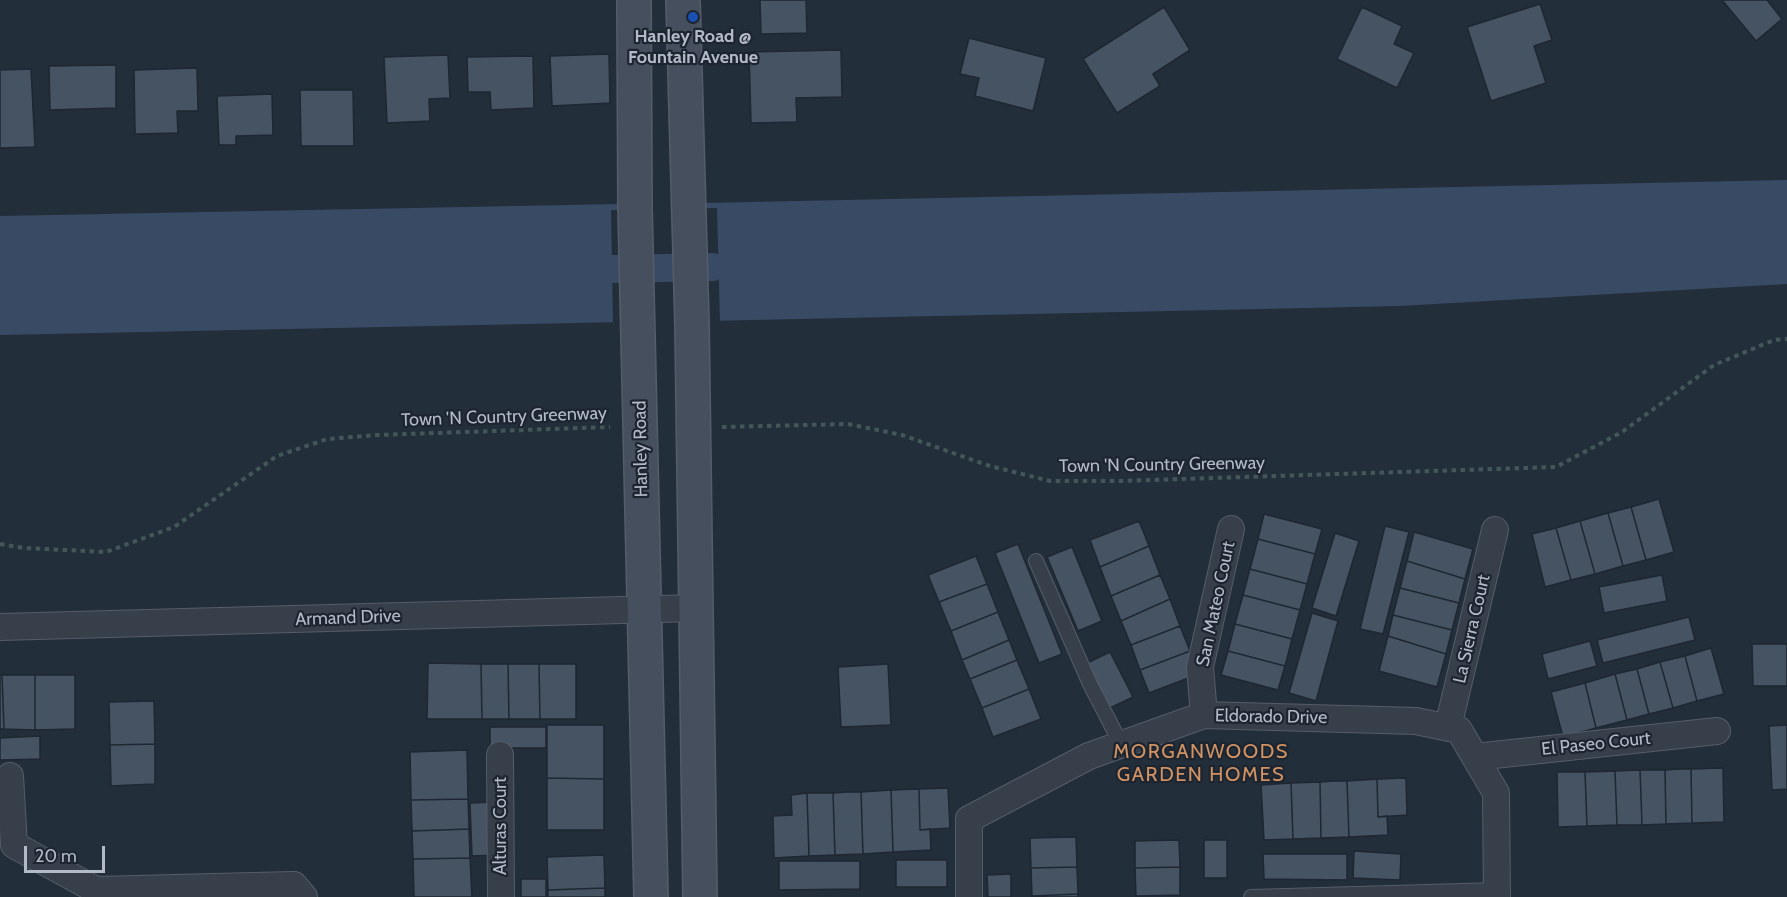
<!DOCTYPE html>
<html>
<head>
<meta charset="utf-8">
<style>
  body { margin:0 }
  #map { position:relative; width:1787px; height:897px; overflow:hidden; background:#232e3b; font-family:Cabin,sans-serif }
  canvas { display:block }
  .scale { position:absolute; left:24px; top:846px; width:81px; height:27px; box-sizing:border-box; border:3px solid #b2bac7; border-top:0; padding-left:8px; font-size:18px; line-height:21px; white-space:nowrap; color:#b2bac7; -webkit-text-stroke:4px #1c2530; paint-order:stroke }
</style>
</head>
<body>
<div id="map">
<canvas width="1787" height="897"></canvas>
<div class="scale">20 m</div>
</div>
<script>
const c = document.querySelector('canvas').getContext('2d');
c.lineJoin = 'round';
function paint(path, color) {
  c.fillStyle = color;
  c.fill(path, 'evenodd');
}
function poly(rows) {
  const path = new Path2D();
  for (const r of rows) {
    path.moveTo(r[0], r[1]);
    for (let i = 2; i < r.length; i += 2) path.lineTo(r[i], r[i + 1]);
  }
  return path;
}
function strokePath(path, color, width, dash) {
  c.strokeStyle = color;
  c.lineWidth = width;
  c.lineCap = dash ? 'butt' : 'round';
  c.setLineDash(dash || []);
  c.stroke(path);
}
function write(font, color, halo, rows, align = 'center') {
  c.font = font + ' Cabin,sans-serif';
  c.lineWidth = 4.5;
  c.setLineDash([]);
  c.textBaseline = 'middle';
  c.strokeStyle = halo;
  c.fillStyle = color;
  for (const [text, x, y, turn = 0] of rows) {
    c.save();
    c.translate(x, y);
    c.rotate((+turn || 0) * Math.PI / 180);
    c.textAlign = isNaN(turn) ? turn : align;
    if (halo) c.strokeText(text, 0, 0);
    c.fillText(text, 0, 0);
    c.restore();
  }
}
paint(poly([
  [1787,180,1787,284,1399,306,706,321,704,203],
  [620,204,622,322,0,335,0,216]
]), '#394b64');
paint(poly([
  [701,208,717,208,720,323,706,324],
  [611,210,623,210,623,325,613,325]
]), '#232e3b');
strokePath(poly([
  [614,269,712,267]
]), '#394b64', 28);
const building = poly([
  [760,0,806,0,807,33,761,34,760,0],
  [1722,0,1767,0,1782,19,1756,41,1722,0],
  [1540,4,1552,40,1534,46,1546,83,1491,101,1467,27,1540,4],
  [1164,7,1190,50,1153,74,1160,86,1117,113,1083,59,1164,7],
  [1362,7,1402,26,1394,44,1414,53,1397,88,1337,59,1362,7],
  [969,38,1046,58,1033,111,975,96,979,78,960,74,969,38],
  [841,50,842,97,796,98,797,122,751,123,749,52,841,50],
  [609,54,610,103,552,106,550,56,609,54],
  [448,55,450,98,429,99,430,121,387,123,384,57,448,55],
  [533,56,534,108,491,110,490,92,468,92,467,57,533,56],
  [116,65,116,108,50,110,49,66,116,65],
  [197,68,198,111,177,111,178,133,135,134,134,70,197,68],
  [31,69,35,147,0,148,0,70,31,69],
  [300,90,353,90,354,146,301,146,300,90],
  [272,94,273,135,236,136,236,145,219,145,217,96,272,94],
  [1659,499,1674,552,1646,560,1631,507,1659,499],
  [1631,507,1646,560,1623,566,1608,513,1631,507],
  [1608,513,1623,566,1595,574,1580,521,1608,513],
  [1264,514,1322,529,1315,554,1258,539,1264,514],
  [1139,521,1149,546,1100,567,1090,540,1139,521],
  [1580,521,1595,574,1571,580,1556,528,1580,521],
  [1385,526,1409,532,1383,634,1360,629,1385,526],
  [1556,528,1571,580,1545,587,1532,534,1556,528],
  [1414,532,1473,549,1465,579,1407,561,1414,532],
  [1335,533,1359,541,1336,616,1312,608,1335,533],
  [1258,539,1315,554,1307,584,1250,569,1258,539],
  [1018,544,1062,654,1039,663,995,553,1018,544],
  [1149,546,1160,575,1111,596,1100,567,1149,546],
  [1072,547,1102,621,1078,631,1047,557,1072,547],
  [976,556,987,584,939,602,928,575,976,556],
  [1407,561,1465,579,1459,603,1400,588,1407,561],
  [1250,569,1307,584,1300,610,1243,595,1250,569],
  [1160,575,1170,599,1121,621,1111,596,1160,575],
  [1662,575,1667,601,1604,613,1599,587,1662,575],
  [987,584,998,612,951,631,939,602,987,584],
  [1400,588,1459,603,1452,630,1393,615,1400,588],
  [1243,595,1300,610,1292,639,1235,624,1243,595],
  [1170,599,1180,626,1131,645,1121,621,1170,599],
  [998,612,1009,640,962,660,951,631,998,612],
  [1312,613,1338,621,1316,701,1289,693,1312,613],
  [1393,615,1452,630,1446,654,1388,636,1393,615],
  [1689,617,1695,640,1603,663,1597,640,1689,617],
  [1235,624,1292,639,1285,666,1228,651,1235,624],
  [1180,626,1190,651,1140,670,1131,645,1180,626],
  [1388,636,1446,654,1437,687,1379,671,1388,636],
  [1009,640,1017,660,970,679,962,660,1009,640],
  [1590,641,1597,666,1548,679,1542,654,1590,641],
  [1752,644,1787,644,1787,686,1753,686,1752,644],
  [1711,648,1724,694,1697,701,1685,656,1711,648],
  [1190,651,1199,674,1149,693,1140,670,1190,651],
  [1228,651,1285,666,1278,690,1221,675,1228,651],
  [1110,652,1133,697,1110,708,1087,663,1110,652],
  [1685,656,1697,701,1673,708,1660,662,1685,656],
  [1017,660,1029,689,982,708,970,679,1017,660],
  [1660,662,1673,708,1649,714,1637,669,1660,662],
  [428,663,481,664,482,719,427,719,428,663],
  [481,664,508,664,509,719,482,719,481,664],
  [508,664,539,664,540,719,509,719,508,664],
  [539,664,576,664,576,719,540,719,539,664],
  [888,664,891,725,841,727,838,667,888,664],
  [1637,669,1649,714,1627,720,1615,674,1637,669],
  [1615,674,1627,720,1596,728,1585,683,1615,674],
  [0,675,2,675,4,729,0,729,0,675],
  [2,675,35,675,35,730,4,729,2,675],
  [35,675,75,675,75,729,35,730,35,675],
  [1585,683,1596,728,1563,737,1551,692,1585,683],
  [1029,689,1041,719,993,737,982,708,1029,689],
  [154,701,155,744,110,745,109,702,154,701],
  [547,725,604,725,604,779,547,778,547,725],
  [1787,725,1787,789,1772,790,1769,726,1787,725],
  [490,727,546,727,546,748,490,748,490,727],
  [40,736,40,759,0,760,0,738,40,736],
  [155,744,155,784,111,786,110,745,155,744],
  [467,750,468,799,411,800,410,752,467,750],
  [1723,768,1724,822,1692,823,1691,769,1723,768],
  [1678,769,1691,769,1692,823,1666,824,1665,770,1678,769],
  [1640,770,1642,825,1617,825,1615,771,1640,770],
  [1640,770,1665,770,1666,824,1642,825,1640,770],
  [1615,771,1617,825,1587,826,1585,772,1615,771],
  [1557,772,1585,772,1587,826,1558,827,1557,772],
  [547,778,604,779,604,830,547,830,547,778],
  [1406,778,1407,815,1378,817,1377,779,1406,778],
  [1377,779,1378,817,1387,816,1388,835,1349,837,1347,781,1377,779],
  [1333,781,1347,781,1349,837,1321,838,1320,782,1333,781],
  [1320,782,1321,838,1293,839,1291,783,1320,782],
  [1291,783,1293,839,1264,840,1261,785,1291,783],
  [948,788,950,828,920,830,919,789,948,788],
  [919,789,920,830,930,829,931,850,893,852,891,790,919,789],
  [891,790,893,852,863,854,861,792,891,790],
  [847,792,861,792,863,854,835,855,833,793,847,792],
  [807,793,833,793,835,855,809,856,807,793],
  [807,793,809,856,774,858,773,816,792,815,791,795,807,793],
  [468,799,469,829,412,831,411,800,468,799],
  [495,802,496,855,472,856,470,803,495,802],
  [469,829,470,858,413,859,412,831,469,829],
  [1076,837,1077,867,1031,868,1030,838,1076,837],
  [1179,840,1180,867,1135,868,1135,841,1179,840],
  [1204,840,1227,840,1227,878,1204,878,1204,840],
  [1354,851,1401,854,1400,880,1353,878,1354,851],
  [1263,854,1347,854,1347,880,1264,879,1263,854],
  [604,855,605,888,548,890,547,857,604,855],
  [470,858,472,897,414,897,413,859,470,858],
  [896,860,947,860,947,887,896,887,896,860],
  [779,861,860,861,860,889,779,890,779,861],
  [1077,867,1078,894,1032,896,1031,868,1077,867],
  [1180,867,1180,895,1136,896,1135,868,1180,867],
  [1011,874,1011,897,988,897,987,875,1011,874],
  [521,879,546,879,546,897,521,897,521,879],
  [605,888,605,897,548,897,548,890,605,888],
  [1078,894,1078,897,1032,897,1032,896,1078,894]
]);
paint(building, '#465362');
strokePath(building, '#1e2732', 1.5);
const lane = poly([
  [1036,561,1090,684,1121,744],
  [1251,897,1497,890]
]);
const street = poly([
  [0,627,696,608],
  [1204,715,1200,667,1231,529],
  [1448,727,1495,530],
  [500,755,501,897],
  [1475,757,1717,731],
  [10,776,14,845,96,890,294,885,304,897],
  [969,897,969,819,1089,756,1204,715,1416,721,1459,730,1496,793,1497,897]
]);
const secondary = poly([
  [634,0,635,208,651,897],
  [683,0,692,325,700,897]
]);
strokePath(lane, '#555d69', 16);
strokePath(street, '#555d69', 28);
strokePath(secondary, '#555d69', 36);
strokePath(poly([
  [722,427,848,424,902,435,990,466,1050,481,1120,481,1556,467,1622,432,1714,365,1774,340,1787,339],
  [0,544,24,548,106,552,174,527,277,456,327,439,378,435,610,427]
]), '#435759', 4, [4.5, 4.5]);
strokePath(lane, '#373f4b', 14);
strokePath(street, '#373f4b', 26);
strokePath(secondary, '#454f5e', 33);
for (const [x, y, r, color] of [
  [693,17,6,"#1a4fb4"]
]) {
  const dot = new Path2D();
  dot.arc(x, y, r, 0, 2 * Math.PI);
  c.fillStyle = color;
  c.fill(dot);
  strokePath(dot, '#1c2530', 2);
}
write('bold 18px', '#b2bac7', '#1c2530', [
  ["Hanley Road @",693,37],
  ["Fountain Avenue",693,58]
]);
write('18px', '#b2bac7', '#1c2530', [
  ["Town 'N Country Greenway",504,417,-2],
  ["Hanley Road",641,449,-91],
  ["Town 'N Country Greenway",1162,465,-1],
  ["San Mateo Court",1216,604,-78],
  ["Armand Drive",348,618,-2],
  ["La Sierra Court",1472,629,-77],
  ["Eldorado Drive",1271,717,1],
  ["El Paseo Court",1596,744,-6],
  ["Alturas Court",501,826,-90]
]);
c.letterSpacing = '1.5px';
write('20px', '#d19263', '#1c2530', [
  ["MORGANWOODS",1201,752],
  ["GARDEN HOMES",1201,775]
]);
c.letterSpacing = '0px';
</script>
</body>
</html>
